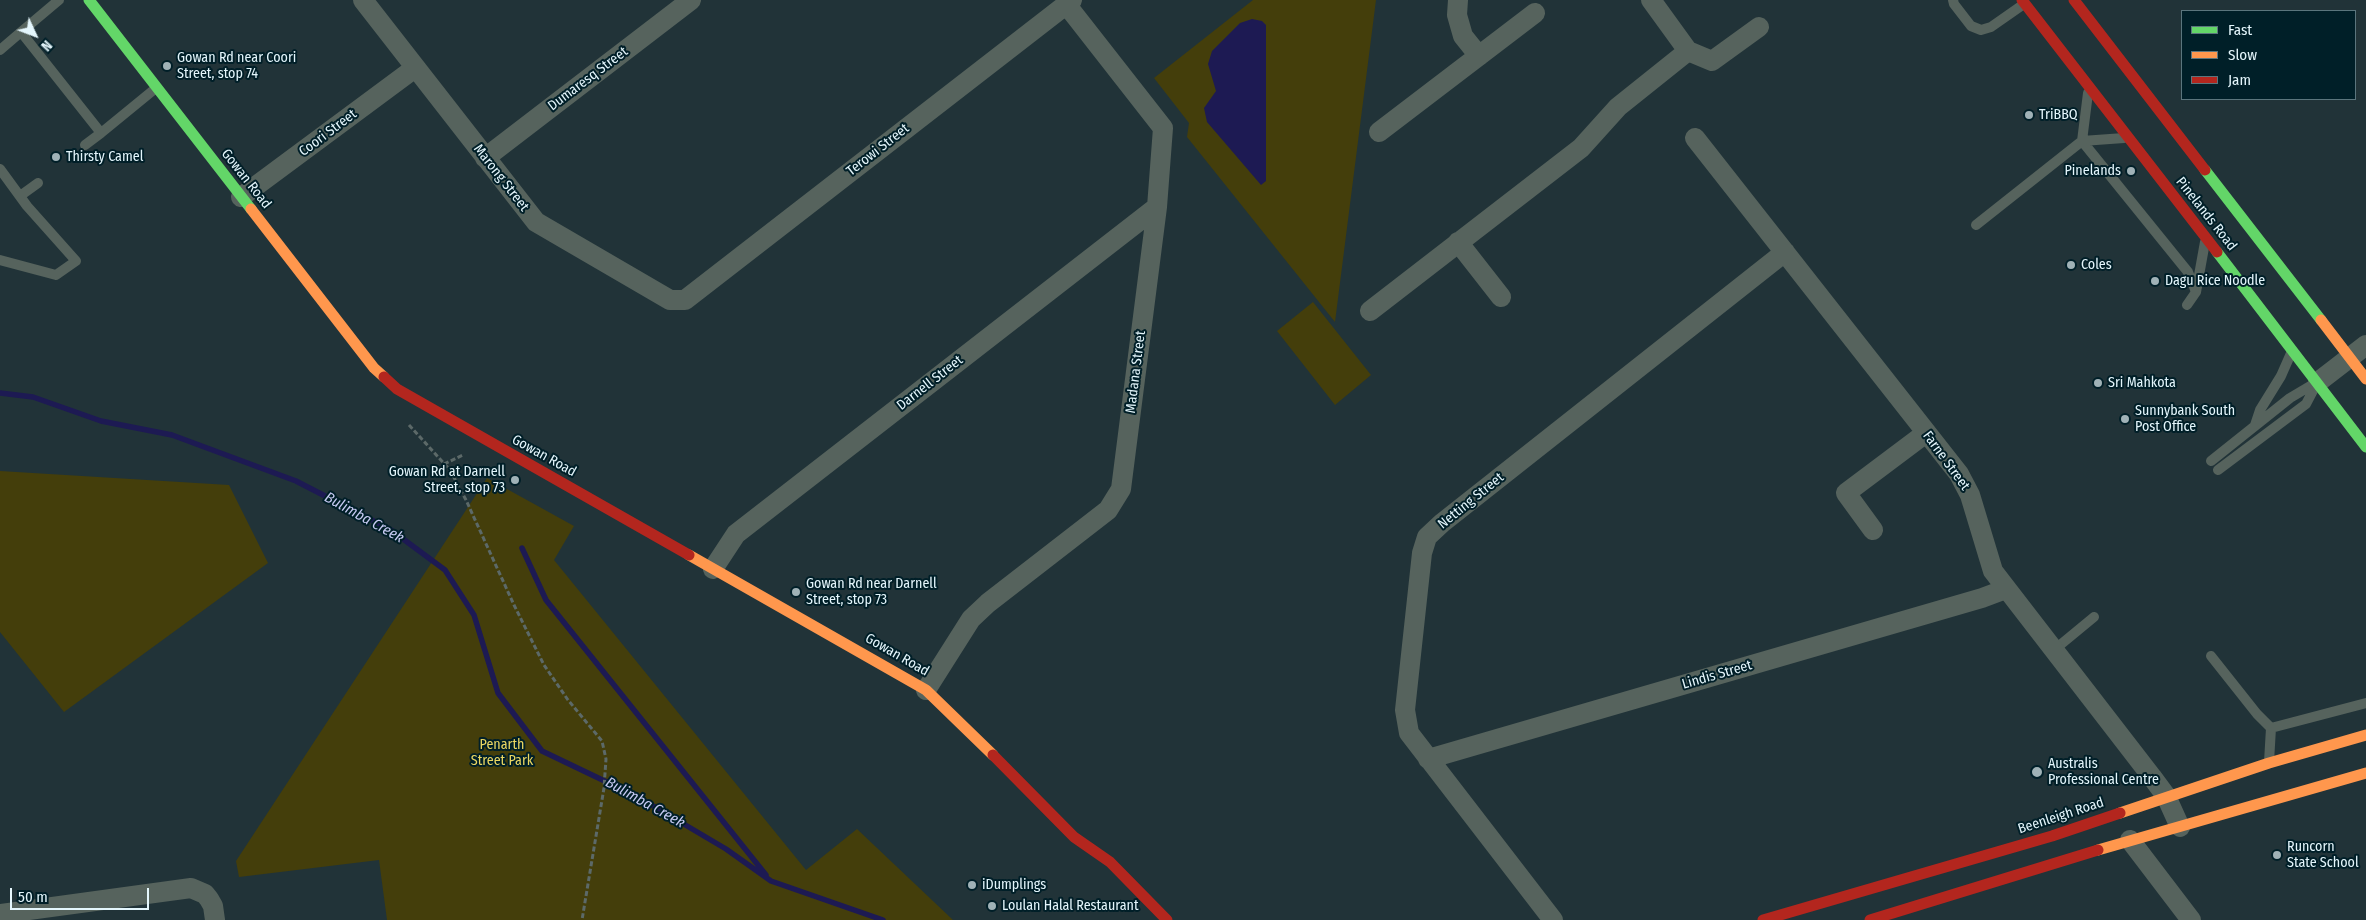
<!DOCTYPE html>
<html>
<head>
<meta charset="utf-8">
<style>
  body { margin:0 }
  #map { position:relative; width:2366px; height:920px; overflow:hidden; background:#213338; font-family:"Fira Sans Condensed",sans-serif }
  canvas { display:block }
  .legend { position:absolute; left:2181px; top:10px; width:175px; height:90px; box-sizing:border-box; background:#001f28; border:1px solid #5b757d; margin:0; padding:6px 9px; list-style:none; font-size:15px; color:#e4f6fc }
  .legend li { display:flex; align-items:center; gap:10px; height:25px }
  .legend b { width:25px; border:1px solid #5b757d }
  .north { position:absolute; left:10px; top:10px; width:50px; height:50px; -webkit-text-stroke:4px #001f28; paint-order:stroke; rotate:133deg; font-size:14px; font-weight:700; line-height:20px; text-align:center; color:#e4f6fc }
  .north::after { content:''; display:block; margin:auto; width:18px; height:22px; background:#e4f6fc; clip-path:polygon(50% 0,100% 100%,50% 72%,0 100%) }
  .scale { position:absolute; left:10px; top:888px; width:139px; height:22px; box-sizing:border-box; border:2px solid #e4f6fc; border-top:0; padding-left:6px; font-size:15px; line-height:18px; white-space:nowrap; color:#e4f6fc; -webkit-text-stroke:4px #001f28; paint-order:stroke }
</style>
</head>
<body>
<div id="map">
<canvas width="2366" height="920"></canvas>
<ul class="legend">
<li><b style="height:6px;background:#63d668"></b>Fast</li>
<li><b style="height:6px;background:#ff974d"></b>Slow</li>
<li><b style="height:6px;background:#b3261e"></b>Jam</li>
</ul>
<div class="north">N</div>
<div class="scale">50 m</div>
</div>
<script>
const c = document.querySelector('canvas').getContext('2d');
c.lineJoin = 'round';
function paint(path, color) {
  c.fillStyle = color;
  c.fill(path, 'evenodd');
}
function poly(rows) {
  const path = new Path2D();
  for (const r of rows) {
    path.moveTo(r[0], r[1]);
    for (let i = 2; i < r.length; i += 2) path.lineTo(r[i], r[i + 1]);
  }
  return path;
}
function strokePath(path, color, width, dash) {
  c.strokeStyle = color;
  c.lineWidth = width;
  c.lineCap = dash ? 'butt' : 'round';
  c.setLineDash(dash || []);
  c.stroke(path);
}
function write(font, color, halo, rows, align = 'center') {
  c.font = font + ' "Fira Sans Condensed",sans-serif';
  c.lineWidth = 4;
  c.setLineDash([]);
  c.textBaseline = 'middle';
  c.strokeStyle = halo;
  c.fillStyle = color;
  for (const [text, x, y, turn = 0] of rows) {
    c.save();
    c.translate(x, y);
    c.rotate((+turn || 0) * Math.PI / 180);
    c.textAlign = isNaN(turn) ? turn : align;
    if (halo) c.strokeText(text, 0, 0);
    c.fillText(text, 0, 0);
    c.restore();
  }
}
paint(poly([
  [1253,0,1376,0,1335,322,1187,137,1189,123,1154,78],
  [1313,302,1371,375,1335,405,1277,331],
  [0,471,229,485,268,563,64,712,0,632],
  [487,478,574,526,554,560,806,870,857,829,953,920,387,920,379,860,239,877,236,861]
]), '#443e0b');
paint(poly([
  [1252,19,1262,21,1266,25,1266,181,1261,185,1207,122,1204,108,1216,91,1208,64,1212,51,1240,23]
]), '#1d1a53');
strokePath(poly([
  [0,393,33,397,101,421,172,435,296,481,391,530,445,570,474,615,498,693,542,751,638,797,726,849,771,881,883,920],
  [522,548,546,600,766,875]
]), '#1d1a53', 5.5);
strokePath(poly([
  [409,425,450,470,466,500,514,605,544,665,568,700,602,741,606,759,604,788,582,920],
  [444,464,463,455]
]), '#5c6968', 3, [5, 2.5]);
strokePath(poly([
  [59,0,21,32,101,133,156,88],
  [1953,0,1954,4,1971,26,1981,30,1991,27,2024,4],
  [0,50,21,32],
  [2088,93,2082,141,2188,272,2196,292],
  [85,145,101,133],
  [0,169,27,206,76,261,56,275,0,260],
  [20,196,38,183],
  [1976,225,2082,141,2124,138],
  [2187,305,2196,292,2205,242],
  [2255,425,2260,410,2281,376,2292,351],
  [2211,461,2290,398,2317,382],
  [2218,470,2306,404,2316,385],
  [2054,650,2094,617],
  [2211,656,2257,714,2271,728],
  [2269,762,2271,728,2366,703]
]), '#56635d', 10);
strokePath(poly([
  [363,0,536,222,670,300,685,300,1072,0],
  [1458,0,1457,15,1463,36,1479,56],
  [1651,0,1688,51,1712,61,1759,27],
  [1379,132,1535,13],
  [1695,138,1959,474,1970,495,1993,571,2152,777,2166,796,2180,827],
  [485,158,691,0],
  [241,197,415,68],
  [1458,242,1501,297],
  [1370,311,1581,148,1618,107,1688,51],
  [2318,382,2366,345],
  [1873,530,1846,493,1926,433],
  [713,569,736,534,1157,207],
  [926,690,971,619,988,603,1108,510,1121,489,1157,207,1163,128,1066,4],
  [1428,759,1982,598,2006,589],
  [2130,840,2191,920],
  [0,914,191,888,205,894,209,899,213,906,215,920],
  [1553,920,1409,733,1405,710,1422,553,1427,537,1442,523,1785,252]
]), '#56635d', 20);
strokePath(poly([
  [89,0,251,209],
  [2205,170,2321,320],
  [2217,252,2366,447]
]), '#63d668', 11);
strokePath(poly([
  [251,209,374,368,384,377],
  [2321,320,2366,379],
  [689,555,926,690,993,755],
  [2120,813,2269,763,2366,735],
  [2098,850,2366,773]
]), '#ff974d', 11);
strokePath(poly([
  [2022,0,2217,252],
  [2074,0,2205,170],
  [384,377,397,389,689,555],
  [993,755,1074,837,1110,862,1167,920],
  [1763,920,2052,836,2120,813],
  [1870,920,2098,850]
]), '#b3261e', 11);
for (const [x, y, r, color] of [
  [167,66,5,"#a0b2b7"],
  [2029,115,5,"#a0b2b7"],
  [56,157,5,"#a0b2b7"],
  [2131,171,5,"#a0b2b7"],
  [2071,265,5,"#a0b2b7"],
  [2155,281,5,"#a0b2b7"],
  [2098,383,5,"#a0b2b7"],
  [2125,419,5,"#a0b2b7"],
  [515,480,5,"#a0b2b7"],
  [796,592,5,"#a0b2b7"],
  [2037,772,6,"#a0b2b7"],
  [2277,855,5,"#a0b2b7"],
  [972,885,5,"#a0b2b7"],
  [992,906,5,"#a0b2b7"]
]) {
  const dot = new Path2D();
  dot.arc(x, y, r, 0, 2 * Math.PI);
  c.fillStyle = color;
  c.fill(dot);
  strokePath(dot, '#001f28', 2);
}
write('14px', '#e4f6fc', '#001f28', [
  ["Gowan Rd near Coori",177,58],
  ["Street, stop 74",177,74],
  ["TriBBQ",2039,115],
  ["Thirsty Camel",66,157],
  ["Pinelands",2121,171,"right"],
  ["Coles",2081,265],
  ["Dagu Rice Noodle",2165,281],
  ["Sri Mahkota",2108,383],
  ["Sunnybank South",2135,411],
  ["Post Office",2135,427],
  ["Gowan Rd at Darnell",505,472,"right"],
  ["Street, stop 73",505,488,"right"],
  ["Gowan Rd near Darnell",806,584],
  ["Street, stop 73",806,600],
  ["Australis",2048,764],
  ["Professional Centre",2048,780],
  ["Runcorn",2287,847],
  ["State School",2287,863],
  ["iDumplings",982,885],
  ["Loulan Halal Restaurant",1002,906]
], 'left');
write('14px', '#e4f6fc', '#001f28', [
  ["Dumaresq Street",588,79,-37],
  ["Coori Street",328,133,-37],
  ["Terowi Street",878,150,-38],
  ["Marong Street",501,178,52],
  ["Gowan Road",246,179,52],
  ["Pinelands Road",2206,214,52],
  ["Madana Street",1136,372,-83],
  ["Darnell Street",930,383,-38],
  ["Gowan Road",544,456,29],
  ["Farne Street",1946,461,54],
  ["Netting Street",1471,501,-39],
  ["Gowan Road",897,655,30],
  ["Lindis Street",1717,675,-16],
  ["Beenleigh Road",2061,816,-18]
]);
write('14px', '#ead762', '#001f28', [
  ["Penarth",502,745],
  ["Street Park",502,761]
]);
write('italic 15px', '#c6caf2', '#001f28', [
  ["Bulimba Creek",364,518,29],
  ["Bulimba Creek",645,803,29]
]);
</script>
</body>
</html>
